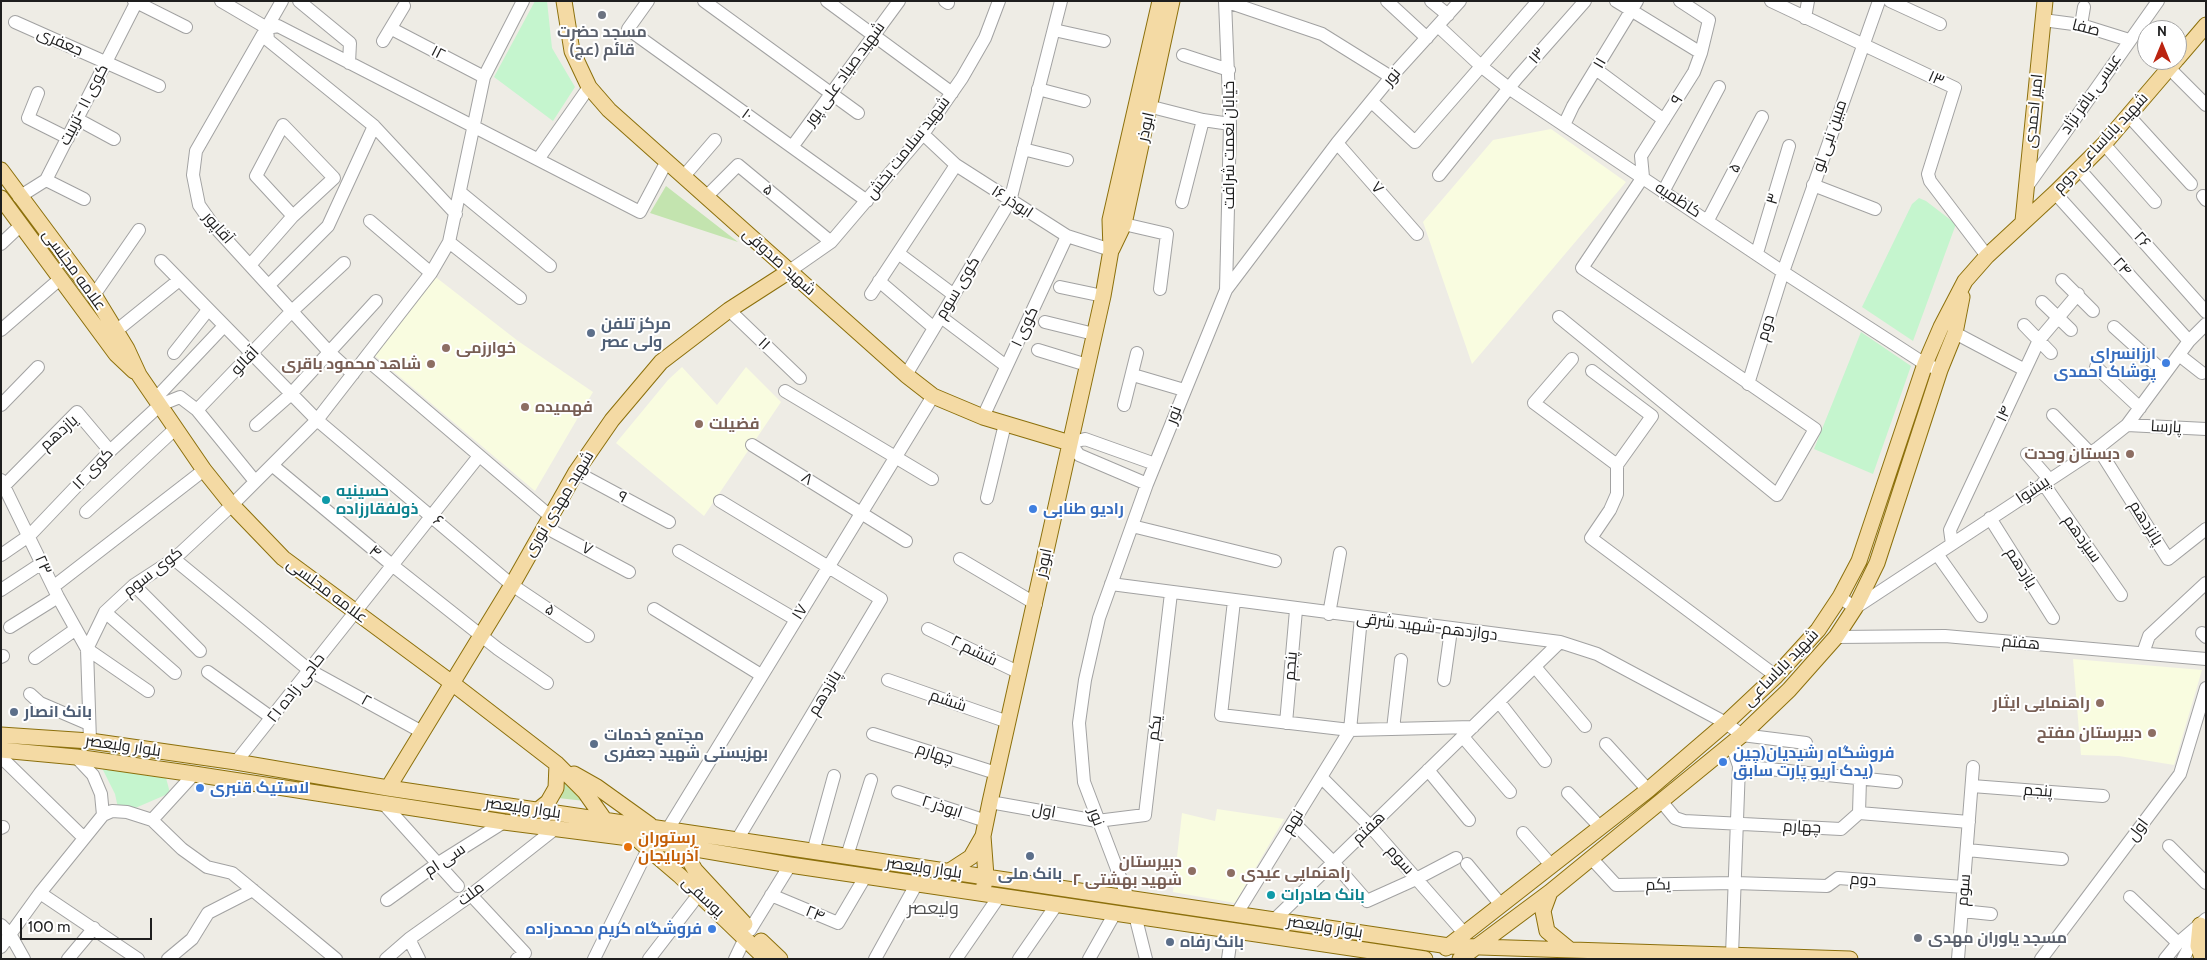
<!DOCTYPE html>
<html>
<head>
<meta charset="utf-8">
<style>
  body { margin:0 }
  #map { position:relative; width:2207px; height:960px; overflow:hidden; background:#eeece5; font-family:Cabin,sans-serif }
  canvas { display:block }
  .frame { position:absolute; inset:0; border:2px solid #1e1e1e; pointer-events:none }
  .north { position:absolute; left:2137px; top:20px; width:50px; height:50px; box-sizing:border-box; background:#fff; border:1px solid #a5a5a5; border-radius:50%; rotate:0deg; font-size:14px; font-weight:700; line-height:20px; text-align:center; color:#1e1e1e }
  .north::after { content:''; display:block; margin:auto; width:18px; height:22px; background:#bb2410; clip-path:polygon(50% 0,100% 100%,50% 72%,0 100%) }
  .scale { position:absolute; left:20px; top:918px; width:132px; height:22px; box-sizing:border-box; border:2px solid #1e1e1e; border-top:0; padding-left:6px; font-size:15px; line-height:18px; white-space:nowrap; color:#1e1e1e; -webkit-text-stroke:4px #fff; paint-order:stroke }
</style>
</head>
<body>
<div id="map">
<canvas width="2207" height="960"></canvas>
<div class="frame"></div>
<div class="north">N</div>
<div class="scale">100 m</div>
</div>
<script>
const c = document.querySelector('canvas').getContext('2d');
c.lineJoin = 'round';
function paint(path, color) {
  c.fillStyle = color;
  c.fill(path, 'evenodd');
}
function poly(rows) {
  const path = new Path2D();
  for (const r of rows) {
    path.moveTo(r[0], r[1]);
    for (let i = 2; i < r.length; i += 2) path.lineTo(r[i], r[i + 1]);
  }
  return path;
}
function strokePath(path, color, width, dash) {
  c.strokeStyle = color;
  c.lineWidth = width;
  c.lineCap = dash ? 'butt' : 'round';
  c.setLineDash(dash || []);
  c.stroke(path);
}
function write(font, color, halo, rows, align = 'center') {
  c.font = font + ' Cabin,Cairo,sans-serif';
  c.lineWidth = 4;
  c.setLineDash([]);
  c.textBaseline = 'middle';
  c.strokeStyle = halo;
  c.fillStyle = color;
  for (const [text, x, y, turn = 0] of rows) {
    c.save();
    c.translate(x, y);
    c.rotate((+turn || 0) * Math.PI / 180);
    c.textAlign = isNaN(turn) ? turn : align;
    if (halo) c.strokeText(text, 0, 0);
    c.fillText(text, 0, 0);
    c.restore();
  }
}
paint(poly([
  [1551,129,1626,182,1472,364,1423,222,1493,140],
  [433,275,518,341,593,392,535,491,374,355],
  [682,367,717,405,746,367,781,402,704,516,616,443,668,380],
  [2073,659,2202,670,2174,765,2119,756,2081,755],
  [1217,809,1284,819,1235,903,1173,892,1182,813,1215,821]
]), '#f9fce0');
paint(poly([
  [666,186,738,242,650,213],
  [564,782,585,801,558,798]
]), '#c3e4af');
paint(poly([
  [535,1,547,1,552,48,575,87,553,121,494,77],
  [1919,198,1926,201,1956,224,1913,341,1862,307,1912,204],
  [1861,332,1911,366,1873,474,1814,449],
  [100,764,165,774,170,793,133,809,118,808,115,794]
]), '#c5f5ce');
const minor = poly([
  [134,1,186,27],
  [221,1,267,28],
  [282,1,196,151,193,175,199,205,213,225,330,353,353,374],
  [299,1,350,43,349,63],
  [648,1,628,29,867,201],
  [704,1,858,113],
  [827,1,952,93],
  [945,1,948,3],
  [1387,1,1427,38],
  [1431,1,1448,15],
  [1616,1,1701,53],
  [1771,1,1955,88,1928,174,1930,181,1987,256],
  [1890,1,1940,24],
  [1805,18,1808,1],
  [2043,20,2081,25,2129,40],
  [15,22,159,86],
  [2081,25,2084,7],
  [1438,26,1482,67,1510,89,1783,272,1925,364,1940,370],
  [267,28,278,26,640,212,667,161],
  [267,28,268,40,374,126,456,214],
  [392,29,484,77],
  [1054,30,1104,41],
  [383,41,404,6],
  [1183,55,1229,70],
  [2169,68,2206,105],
  [1597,70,1664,120],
  [1038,89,1084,101],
  [38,93,28,118,68,138],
  [1372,102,1415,142,1538,1],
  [1140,104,1203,120,1230,124],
  [2128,115,2191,184],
  [77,119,114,139],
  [1564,125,1573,106,1637,1],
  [923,134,956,165,1067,236,1111,250],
  [1337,143,1417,234],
  [2104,144,2155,202],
  [792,147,899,1],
  [1023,149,1067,160],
  [539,158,589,87],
  [2079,169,2206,312],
  [1439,175,1517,78,1585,1],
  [684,176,715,140],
  [46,180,84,199],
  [1813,185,1875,209],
  [2026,188,2158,1],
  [1663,192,1719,87],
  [461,193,550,266],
  [2055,193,2189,341],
  [707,196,738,165,831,242],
  [2203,196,2206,200],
  [19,197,46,180,136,3],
  [1182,202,1203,120],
  [1708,220,1762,117],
  [370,221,431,273],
  [1115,222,1167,234,1160,289],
  [449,242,520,298],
  [1,244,20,226],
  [898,253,954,295],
  [1757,253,1789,146],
  [161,261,317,420,512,585,588,636],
  [251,264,293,216,334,178,283,125,256,176,293,216],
  [788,272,831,242,923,134,962,78,985,38,999,1],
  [2062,280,2093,311],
  [879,281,934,328],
  [269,285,328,226,374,126],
  [1060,287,1103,296],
  [1226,290,1230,124,1225,1,1322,34,1391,77],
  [871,294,956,165],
  [94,295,139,230],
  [2042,302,2071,330],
  [729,310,800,378],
  [941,317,1006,366],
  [1559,317,1777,495,1815,429,1582,268,1643,177,1641,156,1694,72,1701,53,1709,20,1680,1],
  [1045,322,1094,334],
  [2024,325,2051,353],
  [2114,327,2165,373],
  [1,330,61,278],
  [116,331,178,281],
  [1955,333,2025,370],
  [1038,350,1087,365],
  [174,353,208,310],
  [2179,355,2202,373],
  [366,359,550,516],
  [1572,359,1534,403,1617,465],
  [2096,367,2140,408],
  [1592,371,1652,416,1617,465,1617,494,1610,510,1591,538,1776,676],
  [906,375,1010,201,1061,1],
  [1133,375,1184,390],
  [1748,384,1783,272,1879,1],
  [785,391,932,479],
  [155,399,224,326],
  [1,405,38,367],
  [1124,405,1137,353],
  [197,410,292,311,344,263],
  [2053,415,2090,453],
  [983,417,1067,236],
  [256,425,290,395,376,301],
  [2127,425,2206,429],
  [752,445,906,541],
  [2098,448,2168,559,2206,529],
  [2027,454,2049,479],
  [272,465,392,565,498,649,547,683],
  [576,472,669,522],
  [1,480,58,597,87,649,148,691],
  [2043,483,2121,595],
  [1147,484,1079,455,1070,443,1085,439,1155,464],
  [4,486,77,412,110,451],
  [987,498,1005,424],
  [720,501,881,599,737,840],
  [86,512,175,429],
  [1990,518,2053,618],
  [1132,526,1275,561],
  [545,527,629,572],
  [1952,544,1950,530,2039,340,2078,294],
  [679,551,795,619],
  [1937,554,1981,616],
  [1,555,30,535,110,451,160,405,180,397,197,410,254,480],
  [174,559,309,670,422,732],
  [960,559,1036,604],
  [1111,584,1560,642,1597,654,1726,723,1742,735,1806,743],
  [134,585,200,651],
  [53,587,204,470],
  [1,590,42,563],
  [1840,597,1855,608,2098,448,2127,425,2189,341,2206,324],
  [1234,601,1221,715,1350,730,1473,727],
  [654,609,761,675],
  [105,612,175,673],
  [1329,614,1340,553],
  [10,627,58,597],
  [928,629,1020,673],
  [2202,633,2206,637],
  [1836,637,1945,636,2206,659],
  [2143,653,2149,636,2206,583],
  [1,657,3,656],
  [35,658,76,629],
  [1535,667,1585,726],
  [208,672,272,718],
  [888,680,1008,722],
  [1444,680,1451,630],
  [30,694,40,703,89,724],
  [1499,702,1545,761],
  [1286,723,1296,610],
  [1393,729,1401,660],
  [873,734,996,773],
  [1463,737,1510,792],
  [90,741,87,649,105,612,134,585,174,559,232,505,317,420,431,273,449,242,484,77,523,1],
  [1731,743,1739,766,1732,955],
  [1606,744,1648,790],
  [1,757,83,837],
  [236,762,479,456],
  [1739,766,1896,782],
  [1428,770,1469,820],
  [1321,777,1370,826,1464,933],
  [1972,786,2103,796],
  [898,792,986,821],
  [1568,793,1600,827],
  [1661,801,1675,818,1684,821,1841,829,1859,813],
  [990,802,1097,821,1145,815,1171,593],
  [383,803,458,886],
  [1859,813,1969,822],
  [1859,813,1860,779],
  [103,815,112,811,127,812,152,820,182,849,207,867,232,873,243,882,336,959],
  [152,820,194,774],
  [1293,822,1333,862,1367,901,1416,879,1456,858],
  [1,828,3,827],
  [668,829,933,396],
  [1523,833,1551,865],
  [2169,846,2206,883],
  [1967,850,2062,859],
  [813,852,834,776],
  [847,856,871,780],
  [1592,859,1616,885,1735,883,1827,886,1838,878,1964,887],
  [1467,864,1501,905],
  [40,893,138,959],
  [471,895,525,953,517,959],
  [771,895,838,923,865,877],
  [2130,897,2178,943],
  [1128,898,1084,782,1079,723,1085,680,1099,618,1147,484,1226,290,1337,143,1391,77,1460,1],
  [387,900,437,864,504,822],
  [1962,911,1991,914],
  [1237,913,1350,730,1361,618],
  [1135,915,1146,959],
  [1275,919,1560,642],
  [1,925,10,934,24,959],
  [750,930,790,865],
  [409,939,419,959],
  [1,947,40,893,103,815,101,794,93,775,76,757],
  [68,959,94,928],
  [168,959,192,939,208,913,253,890],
  [386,959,409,939,471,895,556,828],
  [594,959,648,849],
  [649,959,699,894],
  [735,959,745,938],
  [875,959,917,883],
  [956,959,1000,895],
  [1019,959,1057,904],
  [1089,959,1115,913],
  [1228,959,1232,930],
  [1958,959,1973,767],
  [2041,959,2180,774,2206,688],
  [2165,959,2178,943,2206,919],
  [2183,959,2198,930]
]);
const major = poly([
  [564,1,572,51,589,87,609,110,906,375,933,396,983,417,1070,443],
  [2177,59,2206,25],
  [1,170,94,295,127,349,139,375,204,470,232,505,283,558,452,683,557,764,585,792,604,819],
  [1,198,116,354,134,371],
  [2023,221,2045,1],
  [1112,249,1124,224,1172,1],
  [1,735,90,741,236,762,388,788,1449,946,1850,959],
  [1,750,76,757,194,774,504,822,637,839,790,865,1425,959],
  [574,774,597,787,650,825],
  [388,788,512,585,576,472,612,420,661,362,729,310,788,272],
  [538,810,548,802,556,788,557,764],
  [638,840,679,875,766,959],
  [681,846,695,870,745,924],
  [948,872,971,857,983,836],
  [984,885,986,876,983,836,990,802,1103,296,1111,250,1110,220,1160,1],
  [1550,892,1543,911,1547,931,1569,949],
  [2200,925,2198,946,2201,955,2205,959],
  [761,941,780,959],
  [1446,948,1648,790,1726,723,1776,676,1818,630,1840,597,1859,561,1925,364,1941,327,1965,281,1987,256,2055,193,2104,144,2176,60],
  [1460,959,1550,892,1742,735,1789,690,1836,637,1855,608,1877,563,1940,370,1955,333,1962,297]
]);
strokePath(minor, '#a2a2a2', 14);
strokePath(major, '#8c700c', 17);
strokePath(minor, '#fff', 12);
strokePath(major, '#f4daa4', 15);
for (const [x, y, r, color] of [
  [602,15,5,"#6b7280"],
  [591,333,5,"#5c6f8a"],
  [446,348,5,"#8d6e63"],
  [2166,363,5,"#3f7fe0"],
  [431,364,5,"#8d6e63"],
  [525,407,5,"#8d6e63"],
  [699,424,5,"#8d6e63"],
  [2130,454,5,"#8d6e63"],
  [326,500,5,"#0f9aa8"],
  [1033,509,5,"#3f7fe0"],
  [2100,703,5,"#8d6e63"],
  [14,712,5,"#5c6f8a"],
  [2152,733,5,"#8d6e63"],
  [594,744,5,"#5c6f8a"],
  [1723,762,5,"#3f7fe0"],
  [200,788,5,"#3f7fe0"],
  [628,847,5,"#e8710a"],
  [1030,856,5,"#5c6f8a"],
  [1192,871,5,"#8d6e63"],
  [1231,873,5,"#8d6e63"],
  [1271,895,5,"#0f9aa8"],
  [712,929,5,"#3f7fe0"],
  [1918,938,5,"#6b7280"],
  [1170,942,5,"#5c6f8a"]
]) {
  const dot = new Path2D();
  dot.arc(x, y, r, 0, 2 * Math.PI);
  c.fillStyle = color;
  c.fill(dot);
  strokePath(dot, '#fff', 2);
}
write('16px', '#1e1e1e', '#fff', [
  ["صفا",2086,28,14],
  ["جعفری",60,42,24],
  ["۱۲",438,53,27],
  ["۱۳",1537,56,-49],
  ["۱۱",1600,63,-59],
  ["شهید صیاد علی پور",845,74,-54],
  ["نور",1392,77,-50],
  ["۱۳",1936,79,24],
  ["عیسی باقر نژاد",2091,94,-55],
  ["۹",1677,100,-59],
  ["کوی ۱۱ -تربیت",84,105,-63],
  ["امیر احمدی",2034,111,-84],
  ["۱۰",747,115,36],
  ["ابوذر",1146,127,-77],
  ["مبین نبی لو",1830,136,-71],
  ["شهید باباساعی دوم",2101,143,-47],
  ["خیابان نعمت شرافت",1229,145,-90],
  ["شهید سلامت بخش",908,148,-52],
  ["۵",1735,168,-62],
  ["۷",1377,188,49],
  ["۵",768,190,40],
  ["۳",1773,199,-73],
  ["کاظمیه",1678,200,33],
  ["۱۶ ابوذر",1012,202,33],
  ["آقاپور",218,228,49],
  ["۲۶",2142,240,48],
  ["شهید صدوقی",779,262,42],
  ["۲۴",2122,267,48],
  ["علامه مجلسی",74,270,54],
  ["کوی سوم",958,288,-59],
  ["کوی ۱",1025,327,-65],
  ["دوم",1766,328,-73],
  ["۱۱",764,344,43],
  ["آقالو",245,361,-46],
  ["۱۴",2004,414,-65],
  ["نور",1174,415,-69],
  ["پارسا",2166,427,3],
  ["یازدهم",59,433,-42],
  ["کوی ۱۲",93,469,-46],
  ["۸",807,479,32],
  ["پیشوا",2033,490,-34],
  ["۹",622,497,28],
  ["شهید مهدی نوری",559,504,-59],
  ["۶",438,521,41],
  ["پانزدهم",2146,523,58],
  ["سیزدهم",2082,539,55],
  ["۷",587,549,28],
  ["۴",375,552,39],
  ["ابوذر",1044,563,-78],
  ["۲۳",43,565,66],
  ["یازدهم",2021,568,58],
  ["کوی سوم",153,572,-38],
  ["علامه مجلسی",327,591,37],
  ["۵",550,610,34],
  ["۱۷",800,612,-58],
  ["دوازدهم-شهید شرقی",1427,627,7],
  ["هفتم",2021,643,5],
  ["ششم ۲",974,651,26],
  ["پنجم",1291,666,-85],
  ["شهید باباساعی",1781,668,-46],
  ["۲۱ حاجی زاده",296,688,-52],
  ["پانزدهم",825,693,-59],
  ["۲",366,701,29],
  ["ششم",948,701,19],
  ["یکم",1155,728,-83],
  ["بلوار ولیعصر",123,746,8],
  ["چهارم",935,754,18],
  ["پنجم",2038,791,4],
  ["۲ ابوذر",942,807,18],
  ["بلوار ولیعصر",523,808,8],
  ["اول",1044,811,10],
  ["نور",1096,817,70],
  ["نهم",1293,822,-58],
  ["چهارم",1802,827,3],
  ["هفتم",1369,828,-44],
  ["اول",2138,830,-53],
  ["سی ام",445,860,-34],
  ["سوم",1400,860,49],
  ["بلوار ولیعصر",924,868,8],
  ["دوم",1863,880,4],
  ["یکم",1658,885,-1],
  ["سوم",1964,890,-85],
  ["ملت",471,894,-37],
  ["یوسفی",703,897,43],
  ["۲۴",815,914,22],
  ["بلوار ولیعصر",1325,927,9]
]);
write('bold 16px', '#5b616d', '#fff', [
  ["مسجد حضرت",602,32],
  ["قائم (عج)",602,50],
  ["مسجد یاوران مهدی",1928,938,"left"]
]);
write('bold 16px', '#4e5e75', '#fff', [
  ["مرکز تلفن",601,324],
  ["ولی عصر",601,342],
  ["بانک انصار",24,712],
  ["مجتمع خدمات",604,735],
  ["بهزیستی شهید جعفری",604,753],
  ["بانک ملی",1030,874,"center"],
  ["بانک رفاه",1180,942]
], 'left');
write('bold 16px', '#785e54', '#fff', [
  ["خوارزمی",456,348,"left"],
  ["شاهد محمود باقری",421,364],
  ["فهمیده",535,407,"left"],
  ["فضیلت",709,424,"left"],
  ["دبستان وحدت",2120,454],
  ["راهنمایی ایثار",2090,703],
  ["دبیرستان مفتح",2142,733],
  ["دبیرستان",1182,862],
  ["شهید بهشتی ۲",1182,880],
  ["راهنمایی عیدی",1241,873,"left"]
], 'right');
write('bold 16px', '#366cbe', '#fff', [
  ["ارزانسرای",2156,354,"right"],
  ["پوشاک احمدی",2156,372,"right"],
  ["رادیو طنابی",1043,509],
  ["فروشگاه رشیدیان(چین",1733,753],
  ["یدک آریو پارت سابق)",1733,771],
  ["لاستیک قنبری",210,788],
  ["فروشگاه کریم محمدزاده",702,929,"right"]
], 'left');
write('bold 16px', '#0d838f', '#fff', [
  ["حسینیه",336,491],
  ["ذولفقارزاده",336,509],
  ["بانک صادرات",1281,895]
], 'left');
write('bold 16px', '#c56008', '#fff', [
  ["رستوران",638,838],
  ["آذربایجان",638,856]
], 'left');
write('18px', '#515151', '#fff', [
  ["ولیعصر",933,909]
]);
</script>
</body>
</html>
